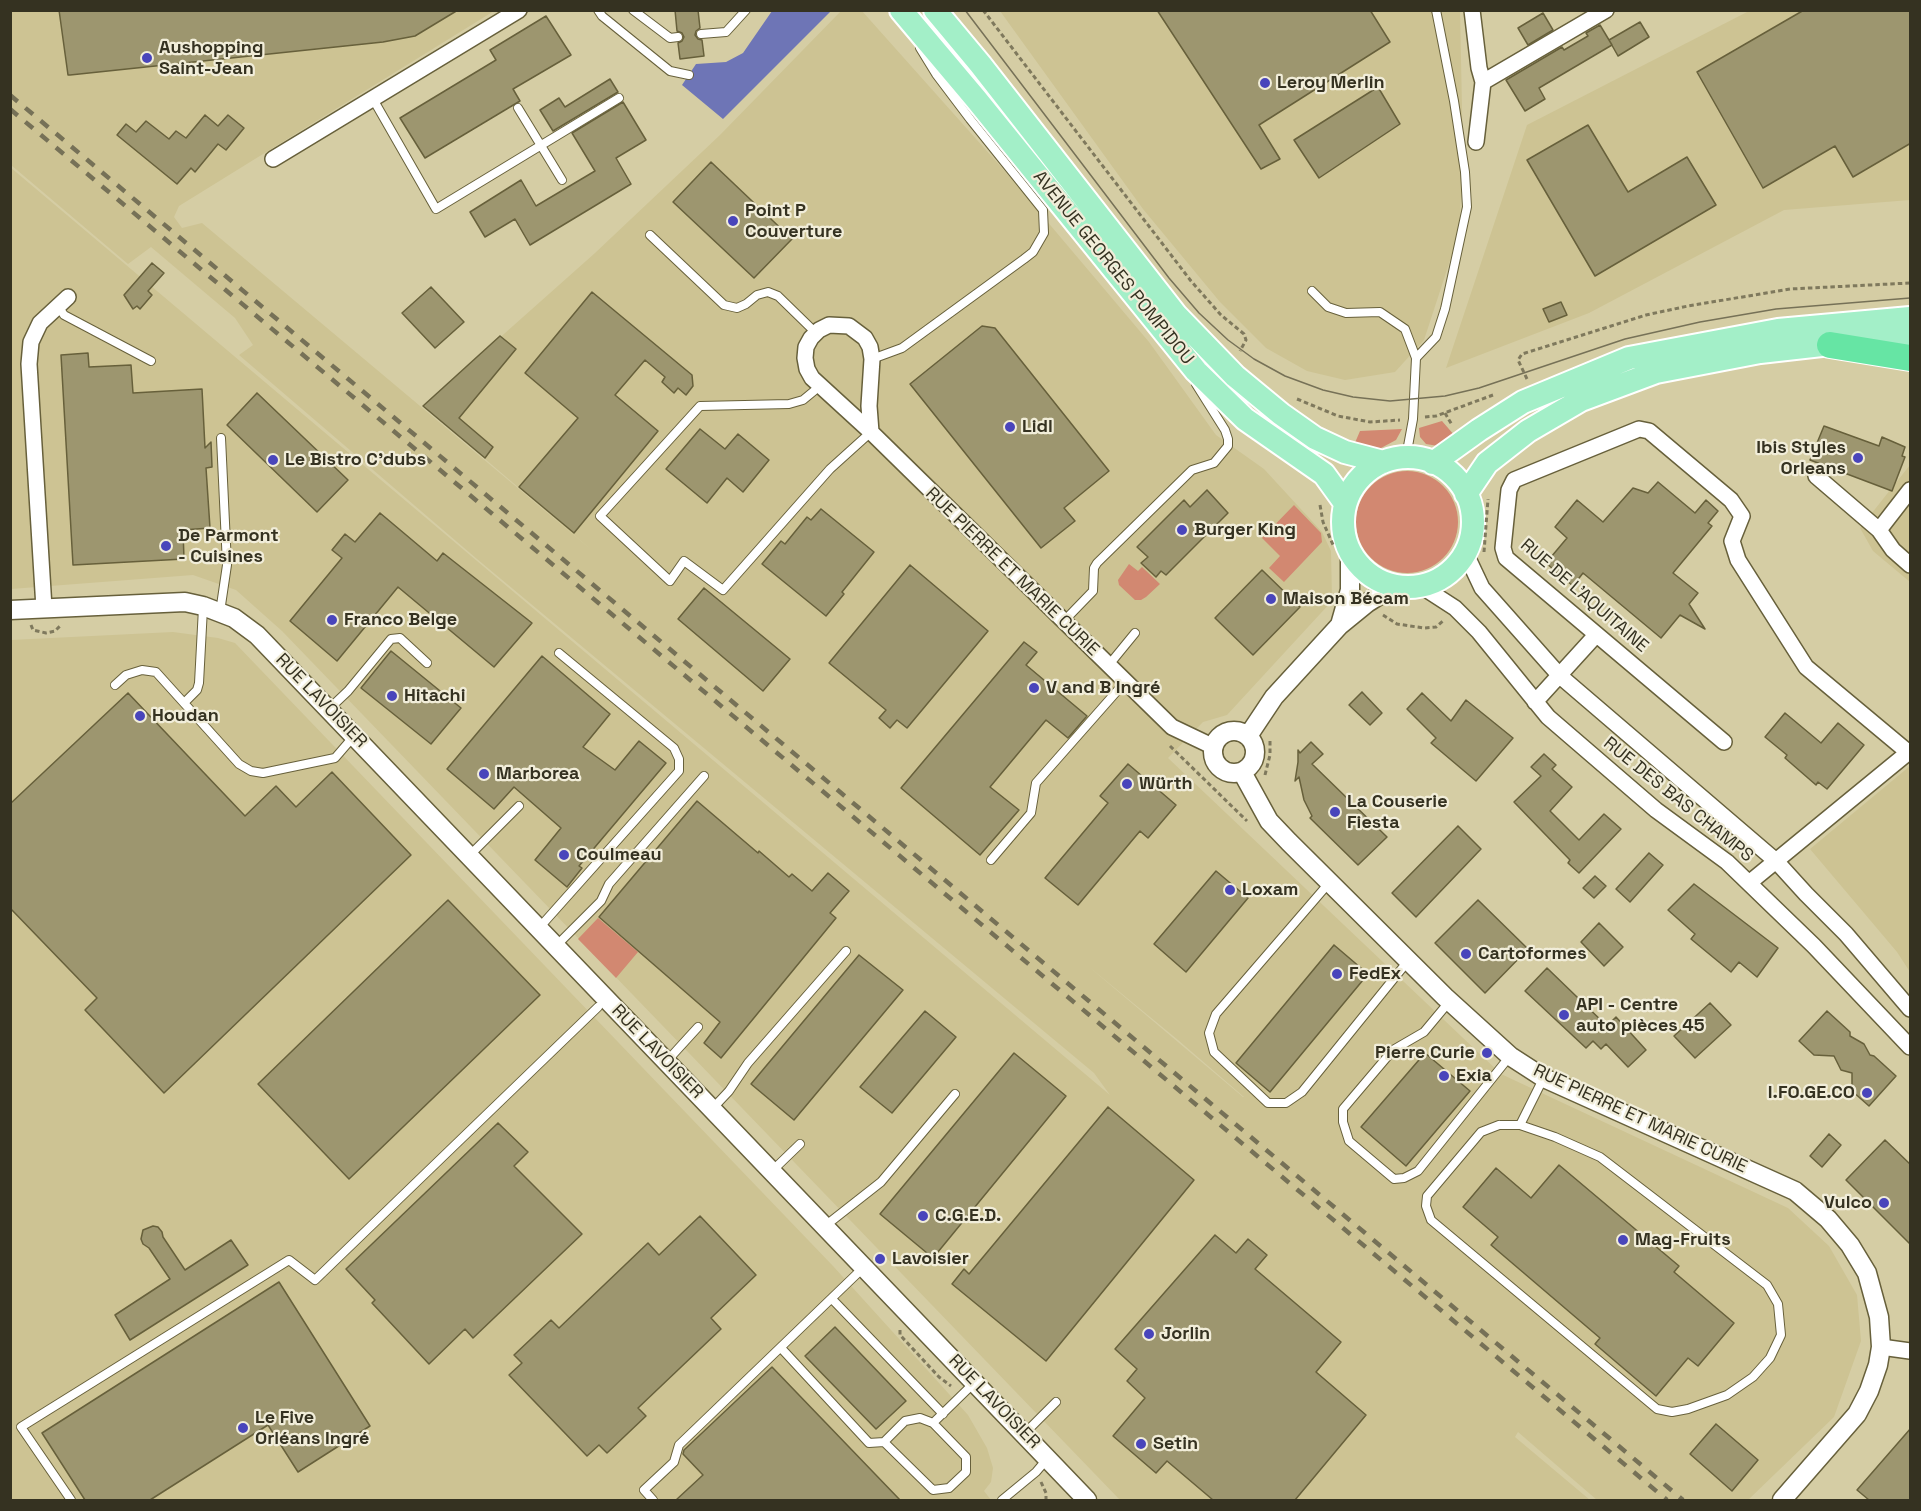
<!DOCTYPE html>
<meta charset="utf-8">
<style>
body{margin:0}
#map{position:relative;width:1921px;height:1511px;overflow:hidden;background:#d5cda4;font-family:"Space Grotesk",sans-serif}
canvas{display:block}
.frame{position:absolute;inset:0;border:12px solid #353221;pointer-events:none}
</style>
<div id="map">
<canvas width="1921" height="1511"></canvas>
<div class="frame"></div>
</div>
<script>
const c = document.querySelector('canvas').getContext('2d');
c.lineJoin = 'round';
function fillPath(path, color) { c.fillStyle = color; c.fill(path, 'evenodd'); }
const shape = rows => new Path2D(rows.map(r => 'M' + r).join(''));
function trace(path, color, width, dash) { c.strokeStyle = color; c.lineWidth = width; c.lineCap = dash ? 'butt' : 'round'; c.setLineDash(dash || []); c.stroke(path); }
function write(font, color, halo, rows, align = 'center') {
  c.font = font + ' "Space Grotesk",sans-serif'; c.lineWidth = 4.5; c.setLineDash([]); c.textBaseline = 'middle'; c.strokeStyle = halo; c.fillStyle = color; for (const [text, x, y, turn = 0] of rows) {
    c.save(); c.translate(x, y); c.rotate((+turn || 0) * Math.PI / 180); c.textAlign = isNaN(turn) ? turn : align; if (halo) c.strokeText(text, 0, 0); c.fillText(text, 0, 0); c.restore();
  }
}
fillPath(shape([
 [11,11,494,11,179,206,174,217,182,228,202,223,594,552,423,406,595,253,720,135,841,11,862,11,1002,168,1149,342,1216,435,1264,469,1322,532,1331,551,1332,601,1227,715,1203,722,1168,758,1501,1074,1788,1208,1829,1246,1857,1295,1861,1341,1834,1417,1748,1500,1597,1500,1518,1432,1515,1437,1590,1500,1120,1500,282,631,236,590,193,575,11,589,10,167,1110,1095,1094,1073,477,559,239,355,253,345,235,318,151,247,128,264,11,165],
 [1088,966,1178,1040,1244,1097,1243,1097],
 [1000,11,1460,11,1463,157,1459,233,1424,340,1395,372,1345,380,1307,371,1266,348,1220,302,1143,209],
 [1749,11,1910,11,1910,200,1784,210,1589,313,1446,368,1527,125],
 [1910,465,1910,582,1873,551,1860,528],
 [173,632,218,638,235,643,833,1266,968,1415,987,1448,993,1468,991,1482,984,1491,991,1500,11,1500,11,640],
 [1910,766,1910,972,1897,952,1810,849]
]), '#cdc393');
fillPath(shape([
 [1442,421,1455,436,1438,446,1426,444,1420,437,1419,428],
 [1402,429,1396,440,1381,448,1372,451,1354,445,1360,431],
 '1356 522a51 51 0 1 1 102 0a51 51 0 1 1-102 0Z',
 [1294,505,1321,533,1322,542,1284,582,1269,568,1280,556,1262,538],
 [1129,564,1138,571,1142,567,1160,584,1146,597,1141,600,1135,600,1119,585,1118,580],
 [598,918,638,952,616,978,578,939]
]), '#d28871');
fillPath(shape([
 [772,11,831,11,723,119,682,85,696,64,726,62,743,53]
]), '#6e75b6');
const building = shape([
 [59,10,458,10,415,36,383,42,70,75,68,75,59,10],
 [675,10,698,10,700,28,696,31,695,35,698,39,702,40,704,56,680,59,678,43,682,41,684,37,682,33,677,31,675,10],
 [1157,10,1370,10,1390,42,1259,125,1280,159,1261,169,1157,10],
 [1804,10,1911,10,1911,143,1853,177,1835,146,1763,188,1697,72,1804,10],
 [1543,13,1553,30,1528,45,1518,28,1543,13],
 [546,16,571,55,513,89,520,101,425,158,400,118,496,60,490,50,546,16],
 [1640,22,1649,37,1618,56,1609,40,1640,22],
 [1600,25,1612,45,1539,88,1545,99,1525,111,1506,80,1562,47,1564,50,1588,36,1586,33,1600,25],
 [610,79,618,92,553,131,540,110,559,98,565,107,610,79],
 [1378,87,1400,124,1319,178,1294,140,1378,87],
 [623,102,646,140,616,158,631,184,530,245,515,219,485,237,470,212,521,180,536,206,595,171,572,133,623,102],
 [205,115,218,126,228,115,244,128,226,150,218,144,195,172,191,168,177,184,117,135,126,124,136,132,146,121,169,139,176,131,186,138,205,115],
 [1588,125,1628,192,1687,157,1716,205,1595,276,1527,160,1588,125],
 [711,162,792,239,754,278,673,202,711,162],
 [152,263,164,273,148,291,152,295,140,309,137,306,133,309,124,295,152,263],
 [431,287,464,322,435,348,402,313,431,287],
 [592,292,692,375,693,386,686,395,678,388,674,393,662,382,665,377,645,360,615,395,658,431,574,533,519,487,578,418,525,373,592,292],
 [1561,302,1567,315,1549,322,1543,309,1561,302],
 [982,326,995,328,1109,471,1064,508,1075,521,1041,548,910,384,982,326],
 [500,336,516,349,459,418,493,447,485,458,423,406,500,336],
 [88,353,89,367,131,365,133,393,202,389,205,448,211,442,212,467,206,468,210,528,183,530,184,559,73,565,61,355,88,353],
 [257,393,348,480,317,512,227,425,257,393],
 [1824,426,1879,446,1882,437,1905,447,1902,456,1905,457,1892,491,1810,460,1824,426],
 [700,429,725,449,738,434,769,460,743,492,727,478,707,503,666,469,700,429],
 [1658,482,1695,513,1706,500,1718,511,1708,523,1712,526,1673,573,1698,593,1689,604,1705,629,1680,615,1661,638,1583,573,1573,586,1546,563,1567,538,1555,527,1577,500,1603,522,1633,488,1648,493,1658,482],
 [1207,490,1228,513,1166,575,1161,571,1156,577,1141,563,1148,557,1137,547,1184,500,1190,507,1207,490],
 [821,509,874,552,842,592,844,594,826,616,762,564,781,541,785,544,807,517,811,520,821,509],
 [380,513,437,561,443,553,532,623,494,667,398,587,337,661,290,621,342,558,332,550,345,534,355,542,380,513],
 [910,565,988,631,907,728,897,720,890,728,879,718,886,710,829,663,910,565],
 [1262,570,1300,607,1253,655,1215,618,1262,570],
 [704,588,790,659,763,691,678,619,704,588],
 [1024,642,1037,652,1026,665,1087,716,1068,738,1046,720,990,787,1019,810,980,855,901,788,1024,642],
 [391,651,461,708,431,744,361,688,391,651],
 [542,656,610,714,583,747,615,770,639,741,666,763,579,866,582,868,567,887,535,860,561,828,514,787,494,809,447,769,542,656],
 [1362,692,1382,713,1370,725,1349,705,1362,692],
 [128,693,245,816,276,786,296,807,332,772,411,855,164,1093,85,1010,97,998,10,908,10,804,128,693],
 [1422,693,1451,721,1466,700,1513,738,1476,781,1431,743,1436,738,1407,709,1422,693],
 [1785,713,1821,743,1838,723,1864,745,1827,789,1818,782,1816,785,1785,758,1787,755,1765,737,1785,713],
 [1311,742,1323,754,1312,764,1387,837,1358,865,1310,818,1312,816,1304,800,1299,777,1295,781,1298,762,1298,750,1300,753,1311,742],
 [1544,754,1556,765,1552,769,1572,787,1550,811,1579,840,1604,814,1621,829,1579,873,1568,863,1570,860,1514,802,1541,776,1531,767,1544,754],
 [1128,764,1176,805,1148,838,1140,831,1078,905,1045,878,1108,803,1100,796,1128,764],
 [697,801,758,853,759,851,789,877,792,874,812,891,828,873,849,891,830,913,836,918,721,1058,704,1043,720,1022,599,917,697,801],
 [1458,826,1481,849,1416,917,1392,893,1458,826],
 [1649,853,1663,865,1630,902,1616,889,1649,853],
 [1216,871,1248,898,1186,972,1154,944,1216,871],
 [1595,876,1606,886,1594,898,1583,888,1595,876],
 [1694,884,1778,948,1757,977,1739,962,1731,972,1691,939,1695,934,1668,910,1694,884],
 [448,900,540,995,349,1179,258,1084,448,900],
 [1478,900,1528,949,1485,993,1435,943,1478,900],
 [1599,923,1623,947,1604,966,1581,942,1599,923],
 [1334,945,1368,974,1270,1092,1236,1063,1334,945],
 [859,955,903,990,794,1120,751,1084,859,955],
 [1547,968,1607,1026,1616,1017,1646,1050,1628,1067,1606,1044,1601,1049,1593,1041,1586,1048,1525,991,1547,968],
 [1710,1003,1731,1025,1695,1058,1674,1036,1710,1003],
 [925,1011,956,1037,892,1113,860,1087,925,1011],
 [1827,1011,1850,1032,1850,1036,1864,1044,1870,1055,1874,1056,1896,1076,1869,1106,1852,1091,1852,1073,1841,1070,1834,1056,1814,1055,1799,1041,1827,1011],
 [1014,1053,1066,1096,933,1258,880,1214,1014,1053],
 [1425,1053,1470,1091,1406,1166,1361,1127,1425,1053],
 [1108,1107,1194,1180,1046,1361,952,1284,964,1269,969,1274,1108,1107],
 [498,1123,528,1152,514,1166,582,1234,473,1338,465,1329,429,1364,372,1303,375,1300,346,1269,498,1123],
 [1829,1134,1841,1145,1822,1167,1810,1156,1829,1134],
 [1885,1140,1911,1165,1911,1245,1846,1180,1885,1140],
 [1559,1165,1679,1266,1674,1272,1734,1323,1698,1366,1688,1358,1656,1396,1595,1344,1600,1338,1491,1245,1498,1237,1463,1207,1496,1168,1531,1198,1559,1165],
 [700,1216,756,1275,711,1318,721,1329,638,1408,646,1416,607,1453,599,1445,587,1456,509,1375,522,1363,514,1355,551,1320,559,1328,648,1243,659,1255,700,1216],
 [153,1226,158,1227,162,1232,163,1237,185,1270,231,1240,248,1265,130,1340,115,1315,170,1279,149,1248,143,1244,141,1239,143,1230,153,1226],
 [1215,1235,1236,1253,1248,1239,1267,1255,1255,1269,1341,1342,1316,1372,1366,1415,1295,1500,1213,1500,1167,1461,1156,1473,1113,1436,1145,1398,1127,1381,1137,1369,1115,1349,1215,1235],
 [279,1282,370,1426,298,1472,268,1425,150,1500,85,1500,42,1433,279,1282],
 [835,1327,906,1401,876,1429,805,1356,835,1327],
 [772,1367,900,1500,676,1500,703,1475,683,1454,684,1450,772,1367],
 [1716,1424,1758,1460,1732,1491,1690,1454,1716,1424],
 [1911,1428,1911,1500,1869,1500,1857,1490,1911,1428]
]);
fillPath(building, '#9d966f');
trace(building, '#67603b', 1.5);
const service = shape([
 [598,10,602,16,670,71,689,75],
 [633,10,670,38,678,37],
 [701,34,726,32,746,10],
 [373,99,436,209,619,98],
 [518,108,562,180],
 [650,235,724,305,737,308,746,304,757,295,768,292,778,296,816,333],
 [1312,291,1328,307,1346,313,1380,312,1405,329,1416,358,1413,419,1406,457],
 [58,306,64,315,151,361],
 [1416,358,1436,337,1445,309,1467,207,1465,172,1454,101,1436,10],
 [872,359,902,348,1024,259,1033,252,1044,233,1043,210,970,119,936,74,920,48],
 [820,386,803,400,789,404,700,406,600,516,670,581,684,561,723,590,830,469,871,432],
 [220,612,227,565,221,438],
 [1063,622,1093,591,1094,568,1097,563,1192,470,1214,463,1228,446,1228,439,1225,430,1196,384],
 [1108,666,1135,633],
 [115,685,126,675,142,670,156,672,239,764,251,771,263,773,335,758,354,736],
 [184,703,197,690,199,683,203,608],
 [329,709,348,691,391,639,400,638,427,663],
 [469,856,519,806],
 [991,860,1031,813,1036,783,1125,682],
 [1329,883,1216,1014,1209,1033,1214,1052,1268,1103,1286,1103,1302,1092,1408,961],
 [539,928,679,771,679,759,674,748,559,653],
 [556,946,601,901,609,884,704,776],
 [1449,1002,1424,1032,1393,1050,1343,1109,1343,1122,1349,1141,1394,1179,1404,1178,1418,1171,1510,1056],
 [667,1061,698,1027],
 [713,1108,729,1091,748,1063,846,951],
 [1499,1125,1520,1125,1555,1137,1600,1157,1767,1285,1778,1304,1781,1335,1770,1358,1753,1377,1727,1395,1688,1409,1672,1412,1657,1409,1431,1220,1426,1206,1427,1196,1481,1132,1499,1125],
 [1520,1125,1543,1079],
 [772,1171,800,1144],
 [825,1226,881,1182,955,1094],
 [832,1299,943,1414],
 [781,1348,869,1443,884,1442],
 [933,1423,920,1418,905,1421,884,1442,933,1490,949,1488,966,1472,966,1457,933,1423,973,1384],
 [1024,1434,1056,1402],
 [71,1500,21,1427,289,1260,315,1280,598,1007],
 [653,1500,644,1490,674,1462,679,1445,863,1268],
 [1002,1500,1036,1472,1047,1459]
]);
const minor = shape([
 [1472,10,1479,68,1483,82,1476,142],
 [1483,82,1606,10],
 [273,159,519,10],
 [871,432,869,406,872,359,870,347,865,338,849,326,829,325,819,330,811,338,806,347,805,358,807,369,812,378,871,432,1172,727,1214,747],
 [1816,476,1879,530],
 [1910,490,1879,530,1893,550,1910,565],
 [1465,552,1482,588,1560,676,1776,861,1806,894,1846,934,1910,1009],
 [1421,586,1455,608,1479,632,1548,717,1656,810,1727,862,1814,946,1910,1047],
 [44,608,29,364,31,342,40,323,68,297],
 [1535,702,1596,635],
 [1724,742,1506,558,1503,548,1509,490,1514,480,1639,429,1649,431,1731,500,1742,516,1732,541,1738,560,1806,667,1909,753],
 [1749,883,1910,751],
 [1881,1347,1910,1351]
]);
const tertiary = shape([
 [10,610,185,602,203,606,234,618,257,635,1087,1500],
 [1340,625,1350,590,1350,553],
 '1213 752a21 21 0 1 1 42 0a21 21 0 1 1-42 0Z',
 [1248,736,1274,697,1340,625,1367,603,1394,586],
 [1242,772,1269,821,1289,842,1445,997,1510,1056,1544,1078,1795,1191,1828,1219,1850,1245,1867,1273,1879,1317,1881,1347,1878,1365,1869,1391,1857,1414,1782,1500]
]);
const primary = shape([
 [901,10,976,99,1196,371,1245,419,1324,474,1345,503],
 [935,10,980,64,1176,315,1235,376,1281,414,1315,438,1345,452,1383,462],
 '1343 522a65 65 0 1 1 130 0a65 65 0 1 1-130 0Z',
 [1433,463,1479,430,1523,402,1629,358,1778,330,1910,318],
 [1466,494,1487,463,1528,431,1581,400,1656,372,1760,352,1910,335]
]);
const motorway = shape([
 [1830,345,1910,358]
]);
trace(service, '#67603b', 10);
trace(minor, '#67603b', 18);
trace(tertiary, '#67603b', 21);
trace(primary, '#fff', 26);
trace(motorway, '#fff', 28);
trace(shape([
 [983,10,1191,281,1221,315,1244,334,1246,340,1240,351],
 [1527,379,1518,360,1522,354,1646,315,1688,306,1790,289,1910,283],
 [1297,399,1338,416,1370,422,1400,420],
 [1445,413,1452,425],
 [1425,417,1436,416,1493,395],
 [1320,505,1323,522,1334,547],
 [1484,552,1488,499],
 [1383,615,1397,624,1424,628,1436,627,1443,621],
 [31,625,33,630,46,633,55,631,60,626],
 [1170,746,1247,821],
 [1265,775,1270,755,1270,738],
 [900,1330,900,1335,939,1377,951,1386],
 [1041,1482,1046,1493,1046,1500]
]), '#7f795d', 3, [4.5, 3]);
trace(service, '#fff', 8);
trace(minor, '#fff', 15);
trace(tertiary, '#fff', 18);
trace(primary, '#a3efc8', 22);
trace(motorway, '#66e5a4', 26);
trace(shape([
 [965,10,1169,278,1199,313,1228,340,1254,359,1285,376,1323,390,1353,397,1390,401,1445,396,1479,388,1625,339,1700,322,1776,309,1910,298]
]), '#767157', 1.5);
trace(shape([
 [10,95,1683,1500],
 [10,109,1667,1500]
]), '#767157', 4.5, [10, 10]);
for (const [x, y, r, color] of [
 [147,58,6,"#4945bb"],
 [1265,83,6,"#4945bb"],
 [733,221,6,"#4945bb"],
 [1010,427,6,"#4945bb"],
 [1858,458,6,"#4945bb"],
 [273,460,6,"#4945bb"],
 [1182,530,6,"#4945bb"],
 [166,546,6,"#4945bb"],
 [1271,599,6,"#4945bb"],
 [332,620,6,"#4945bb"],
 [1034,688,6,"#4945bb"],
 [392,696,6,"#4945bb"],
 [140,716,6,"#4945bb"],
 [484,774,6,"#4945bb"],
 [1127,784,6,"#4945bb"],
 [1335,812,6,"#4945bb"],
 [564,855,6,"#4945bb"],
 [1230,890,6,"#4945bb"],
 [1466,954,6,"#4945bb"],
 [1337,974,6,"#4945bb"],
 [1564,1015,6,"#4945bb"],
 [1487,1053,6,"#4945bb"],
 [1444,1076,6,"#4945bb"],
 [1867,1093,6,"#4945bb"],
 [1884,1203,6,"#4945bb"],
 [923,1216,6,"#4945bb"],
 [1623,1240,6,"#4945bb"],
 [880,1259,6,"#4945bb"],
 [1149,1334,6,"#4945bb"],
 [243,1428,6,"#4945bb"],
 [1141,1444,6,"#4945bb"]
]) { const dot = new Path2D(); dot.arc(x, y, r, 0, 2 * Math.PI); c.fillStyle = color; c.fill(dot); trace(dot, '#f1edd9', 2); }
write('bold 18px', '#353221', '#f1edd9', [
 ["Aushopping",159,48],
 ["Saint-Jean",159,69],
 ["Leroy Merlin",1277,83],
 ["Point P",745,211],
 ["Couverture",745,232],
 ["Lidl",1022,427],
 ["Ibis Styles",1846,448,"right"],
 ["Orleans",1846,469,"right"],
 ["Le Bistro C'dubs",285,460],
 ["Burger King",1194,530],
 ["De Parmont",178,536],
 ["- Cuisines",178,557],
 ["Maison Bécam",1283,599],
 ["Franco Belge",344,620],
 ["V and B Ingré",1046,688],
 ["Hitachi",404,696],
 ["Houdan",152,716],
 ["Marborea",496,774],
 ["Würth",1139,784],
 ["La Couserie",1347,802],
 ["Fiesta",1347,823],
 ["Coulmeau",576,855],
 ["Loxam",1242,890],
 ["Cartoformes",1478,954],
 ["FedEx",1349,974],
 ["API - Centre",1576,1005],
 ["auto pièces 45",1576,1026],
 ["Pierre Curie",1475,1053,"right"],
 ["Exia",1456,1076],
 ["I.FO.GE.CO",1855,1093,"right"],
 ["Vulco",1872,1203,"right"],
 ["C.G.E.D.",935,1216],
 ["Mag-Fruits",1635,1240],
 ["Lavoisier",892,1259],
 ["Jorlin",1161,1334],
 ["Le Five",255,1418],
 ["Orléans Ingré",255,1439],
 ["Setin",1153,1444]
], 'left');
write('18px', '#353221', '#f1edd9', [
 ["AVENUE GEORGES POMPIDOU",1113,268,51],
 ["RUE PIERRE ET MARIE CURIE",1012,572,44],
 ["RUE DE L'AQUITAINE",1584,596,41],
 ["RUE LAVOISIER",321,701,46],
 ["RUE DES BAS CHAMPS",1678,800,39],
 ["RUE LAVOISIER",657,1052,46],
 ["RUE PIERRE ET MARIE CURIE",1640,1119,25],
 ["RUE LAVOISIER",994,1402,46]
]);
</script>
